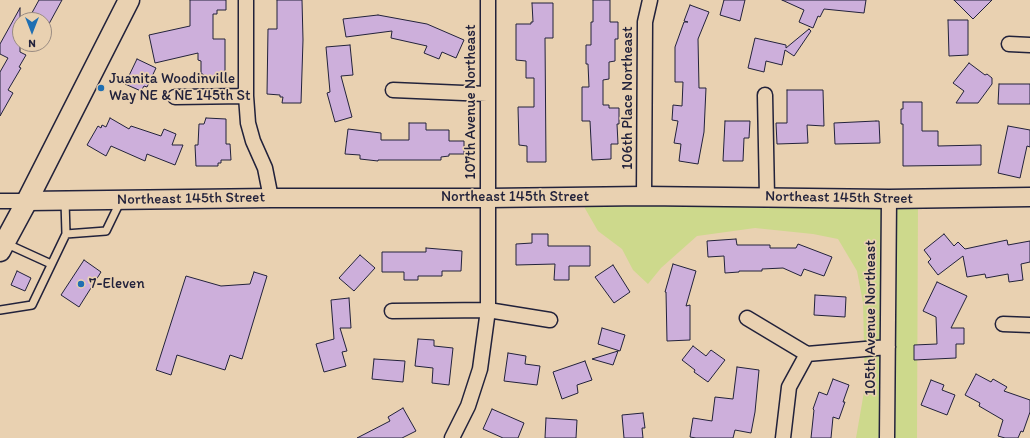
<!DOCTYPE html>
<style>
body{margin:0}
#map{position:relative;width:1030px;height:438px;overflow:hidden;background:#e9d1b1;font-family:Itim,sans-serif}
canvas{display:block}
.north{position:absolute;left:12px;top:12px;width:40px;height:40px;box-sizing:border-box;background:#e9d1b1;border:1px solid #998b82;border-radius:50%;rotate:180deg;font-size:11px;font-weight:700;line-height:16px;text-align:center;color:#22223b}
.north::after{content:'';display:block;margin:auto;width:14px;height:18px;background:#1f6fb2;clip-path:polygon(50% 0,100% 100%,50% 72%,0 100%)}
</style>
<div id="map">
<canvas width="1030" height="438"></canvas>
<div class="north">N</div>
</div>
<script>
const c = document.querySelector('canvas').getContext('2d');
c.lineJoin = 'round';
function fillPath(path, color) { c.fillStyle = color; c.fill(path, 'evenodd'); }
const shape = rows => new Path2D(rows.map(r => 'M' + r).join(''));
function trace(path, color, width, dash) { c.strokeStyle = color; c.lineWidth = width; c.lineCap = dash ? 'butt' : 'round'; c.setLineDash(dash || []); c.stroke(path); }
function write(font, color, halo, rows, align = 'center') {
  c.font = font + ' Itim,sans-serif'; c.lineWidth = 3.5; c.setLineDash([]); c.textBaseline = 'middle'; c.strokeStyle = halo; c.fillStyle = color; for (const [text, x, y, turn = 0] of rows) {
    c.save(); c.translate(x, y); c.rotate((+turn || 0) * Math.PI / 180); c.textAlign = isNaN(turn) ? turn : align; if (halo) c.strokeText(text, 0, 0); c.fillText(text, 0, 0); c.restore();
  }
}
fillPath(shape([
 [579,198,918,198,917,438,856,438,865,386,863,303,857,271,838,239,813,234,755,228,697,236,661,268,648,284,633,270,622,249,598,231]
]), '#cdd98c');
const building = shape([
 [39,0,62,0,44,33,44,20,28,20,39,0],
 [190,0,226,0,226,10,217,10,217,14,213,14,213,39,225,39,225,80,208,79,208,77,203,77,203,74,201,74,201,61,198,60,198,53,155,63,149,35,190,26,190,0],
 [277,0,302,0,303,40,301,103,282,103,283,97,280,97,280,95,267,94,268,29,277,29,277,0],
 [593,0,610,0,610,22,618,22,618,39,615,39,615,61,609,62,609,79,603,80,603,105,609,105,609,108,619,108,619,124,617,124,618,144,611,144,611,159,592,160,590,121,582,121,582,87,589,87,588,64,586,64,586,45,591,45,591,22,593,22,593,0],
 [724,0,745,0,740,21,720,15,724,0],
 [782,0,866,0,864,13,824,9,820,17,818,16,813,28,799,22,804,10,782,0],
 [954,0,992,0,973,19,954,0],
 [532,3,553,3,553,38,545,38,546,162,527,162,527,146,519,145,518,107,534,107,534,78,526,78,526,61,516,60,516,24,531,24,531,22,533,22,532,3],
 [690,5,709,12,698,39,699,88,706,88,704,132,698,164,679,161,681,144,674,143,678,121,672,120,673,105,682,106,683,82,675,82,675,47,684,22,688,22,684,21,690,5],
 [20,8,20,52,26,55,19,67,21,68,8,90,13,93,0,116,0,72,8,58,0,54,0,44,20,8],
 [378,15,427,24,464,40,456,58,442,52,439,59,424,53,427,46,391,38,392,31,346,37,343,19,378,15],
 [948,20,968,20,968,55,949,56,948,20],
 [809,29,811,31,794,56,785,50,782,65,766,61,764,72,748,68,755,38,786,45,786,48,809,29],
 [350,45,353,75,341,76,352,117,335,122,327,93,330,92,326,47,350,45],
 [137,59,156,68,147,87,144,86,141,91,125,84,137,59],
 [969,63,985,75,987,74,992,78,992,84,978,103,956,103,964,91,953,83,969,63],
 [999,84,1030,84,1030,104,998,104,999,84],
 [787,90,823,90,824,126,807,125,808,143,777,144,776,123,787,123,787,90],
 [903,102,922,102,922,131,938,131,938,146,981,145,981,165,903,166,903,124,901,124,901,109,903,109,903,102],
 [110,118,129,129,131,126,161,136,164,129,176,134,172,145,183,145,175,165,147,154,145,161,111,146,106,156,87,145,98,126,101,128,102,125,106,127,110,118],
 [206,118,226,119,226,144,230,144,231,160,221,160,221,163,218,163,218,166,196,166,195,145,198,145,199,124,204,124,206,118],
 [725,121,750,121,749,138,744,138,743,161,723,161,725,121],
 [876,121,879,121,880,143,835,144,834,123,876,121],
 [409,123,426,123,426,130,449,130,449,141,464,141,464,154,449,154,449,156,441,157,441,160,378,160,378,161,360,159,360,155,345,154,348,129,381,133,381,140,409,140,409,123],
 [1008,126,1030,130,1030,147,1027,146,1020,178,998,173,1008,126],
 [532,234,548,234,548,246,590,246,590,266,569,266,569,280,554,280,555,264,516,265,516,244,532,243,532,234],
 [944,234,954,246,958,242,965,249,1007,240,1008,245,1030,241,1030,262,1021,264,1023,280,1009,282,1008,274,986,278,985,274,967,277,963,256,938,275,928,262,931,259,924,250,944,234],
 [736,239,737,245,770,245,770,248,796,248,798,244,832,257,824,276,804,269,801,276,783,268,762,269,762,271,739,271,739,272,725,273,724,256,708,257,707,241,736,239],
 [426,248,462,251,461,271,442,271,442,276,418,276,418,280,404,280,404,272,382,272,382,252,426,252,426,248],
 [360,255,375,268,354,291,339,278,360,255],
 [84,260,101,272,79,307,61,295,84,260],
 [673,264,696,271,686,306,690,305,690,340,667,341,666,292,665,292,673,264],
 [613,265,630,292,614,303,595,277,613,265],
 [17,271,31,278,25,291,11,285,17,271],
 [254,272,267,276,242,359,230,355,225,370,177,355,171,375,156,370,186,276,221,286,250,284,254,272],
 [937,282,967,296,951,328,964,328,964,344,956,344,956,358,914,360,914,345,937,344,936,317,923,311,937,282],
 [815,295,846,297,845,317,814,315,815,295],
 [349,298,351,328,340,328,347,351,342,352,346,366,324,372,316,344,334,339,331,300,349,298],
 [602,328,625,335,620,351,598,344,602,328],
 [418,339,434,340,434,346,453,348,449,385,432,383,433,368,415,366,418,339],
 [693,346,706,356,711,350,725,360,708,382,694,372,695,370,682,360,693,346],
 [618,351,613,365,592,359,618,351],
 [508,353,526,356,525,364,540,366,537,385,504,381,508,353],
 [374,359,405,361,403,382,372,379,374,359],
 [585,361,592,380,577,385,578,393,562,399,553,372,585,361],
 [737,367,759,370,755,412,751,433,735,430,733,438,696,438,690,437,693,418,712,421,715,397,733,399,737,367],
 [976,374,991,382,993,379,1007,387,1004,391,1030,400,1030,412,1023,432,1021,431,1018,438,1005,438,998,436,1003,420,979,406,980,403,965,395,976,374],
 [833,379,849,385,843,402,845,402,839,419,833,417,831,438,811,438,814,410,813,409,819,392,827,395,833,379],
 [931,380,944,385,942,390,955,395,947,415,921,405,931,380],
 [403,408,416,431,402,438,357,438,390,421,388,417,403,408],
 [492,409,524,423,518,438,503,438,483,429,492,409],
 [643,413,645,428,642,428,643,438,624,438,622,415,643,413],
 [546,418,577,420,576,438,545,438,546,418]
]);
fillPath(building, '#cdafdb');
trace(building, '#22223b', 1);
const service = shape([
 [65,201,66,234],
 [5,243,51,264],
 [0,310,32,305,66,234,106,231,121,200]
]);
const minor = shape([
 [246,0,246,96,248,123,253,141,265,168,271,198],
 [1009,44,1030,45],
 [393,90,487,94],
 [765,95,767,197],
 [175,97,246,96],
 [644,196,645,22,650,0],
 [0,201,27,201],
 [392,311,488,310,550,320],
 [747,318,807,354,888,347],
 [1003,324,1030,325],
 [452,438,468,406,480,369,488,310,488,0],
 [783,438,789,387,807,354],
 [887,438,889,199]
]);
const tertiary = shape([
 [27,201,271,198,489,198,644,196,889,199,1030,197]
]);
const secondary = shape([
 [0,251,27,201,129,0]
]);
trace(service, '#22223b', 10);
trace(minor, '#22223b', 17);
trace(tertiary, '#22223b', 21);
trace(secondary, '#22223b', 23);
trace(service, '#e9d1b1', 7);
trace(minor, '#e9d1b1', 14);
trace(tertiary, '#e9d1b1', 18);
trace(secondary, '#e9d1b1', 20);
for (const [x, y, r, color] of [
 [101,88,4,"#1f6fb2"],
 [81,284,4,"#1f6fb2"]
]) { const dot = new Path2D(); dot.arc(x, y, r, 0, 2 * Math.PI); c.fillStyle = color; c.fill(dot); trace(dot, '#e9d1b1', 1.5); }
write('15px', '#22223b', '#e9d1b1', [
 ["Juanita Woodinville",109,79],
 ["Way NE & NE 145th St",109,96],
 ["7-Eleven",89,284]
], 'left');
write('15px', '#22223b', '#e9d1b1', [
 ["106th Place Northeast",628,98,-90],
 ["107th Avenue Northeast",471,102,-90],
 ["Northeast 145th Street",515,197],
 ["Northeast 145th Street",839,198,1],
 ["Northeast 145th Street",191,199,-1],
 ["105th Avenue Northeast",871,318,-90]
]);
</script>
